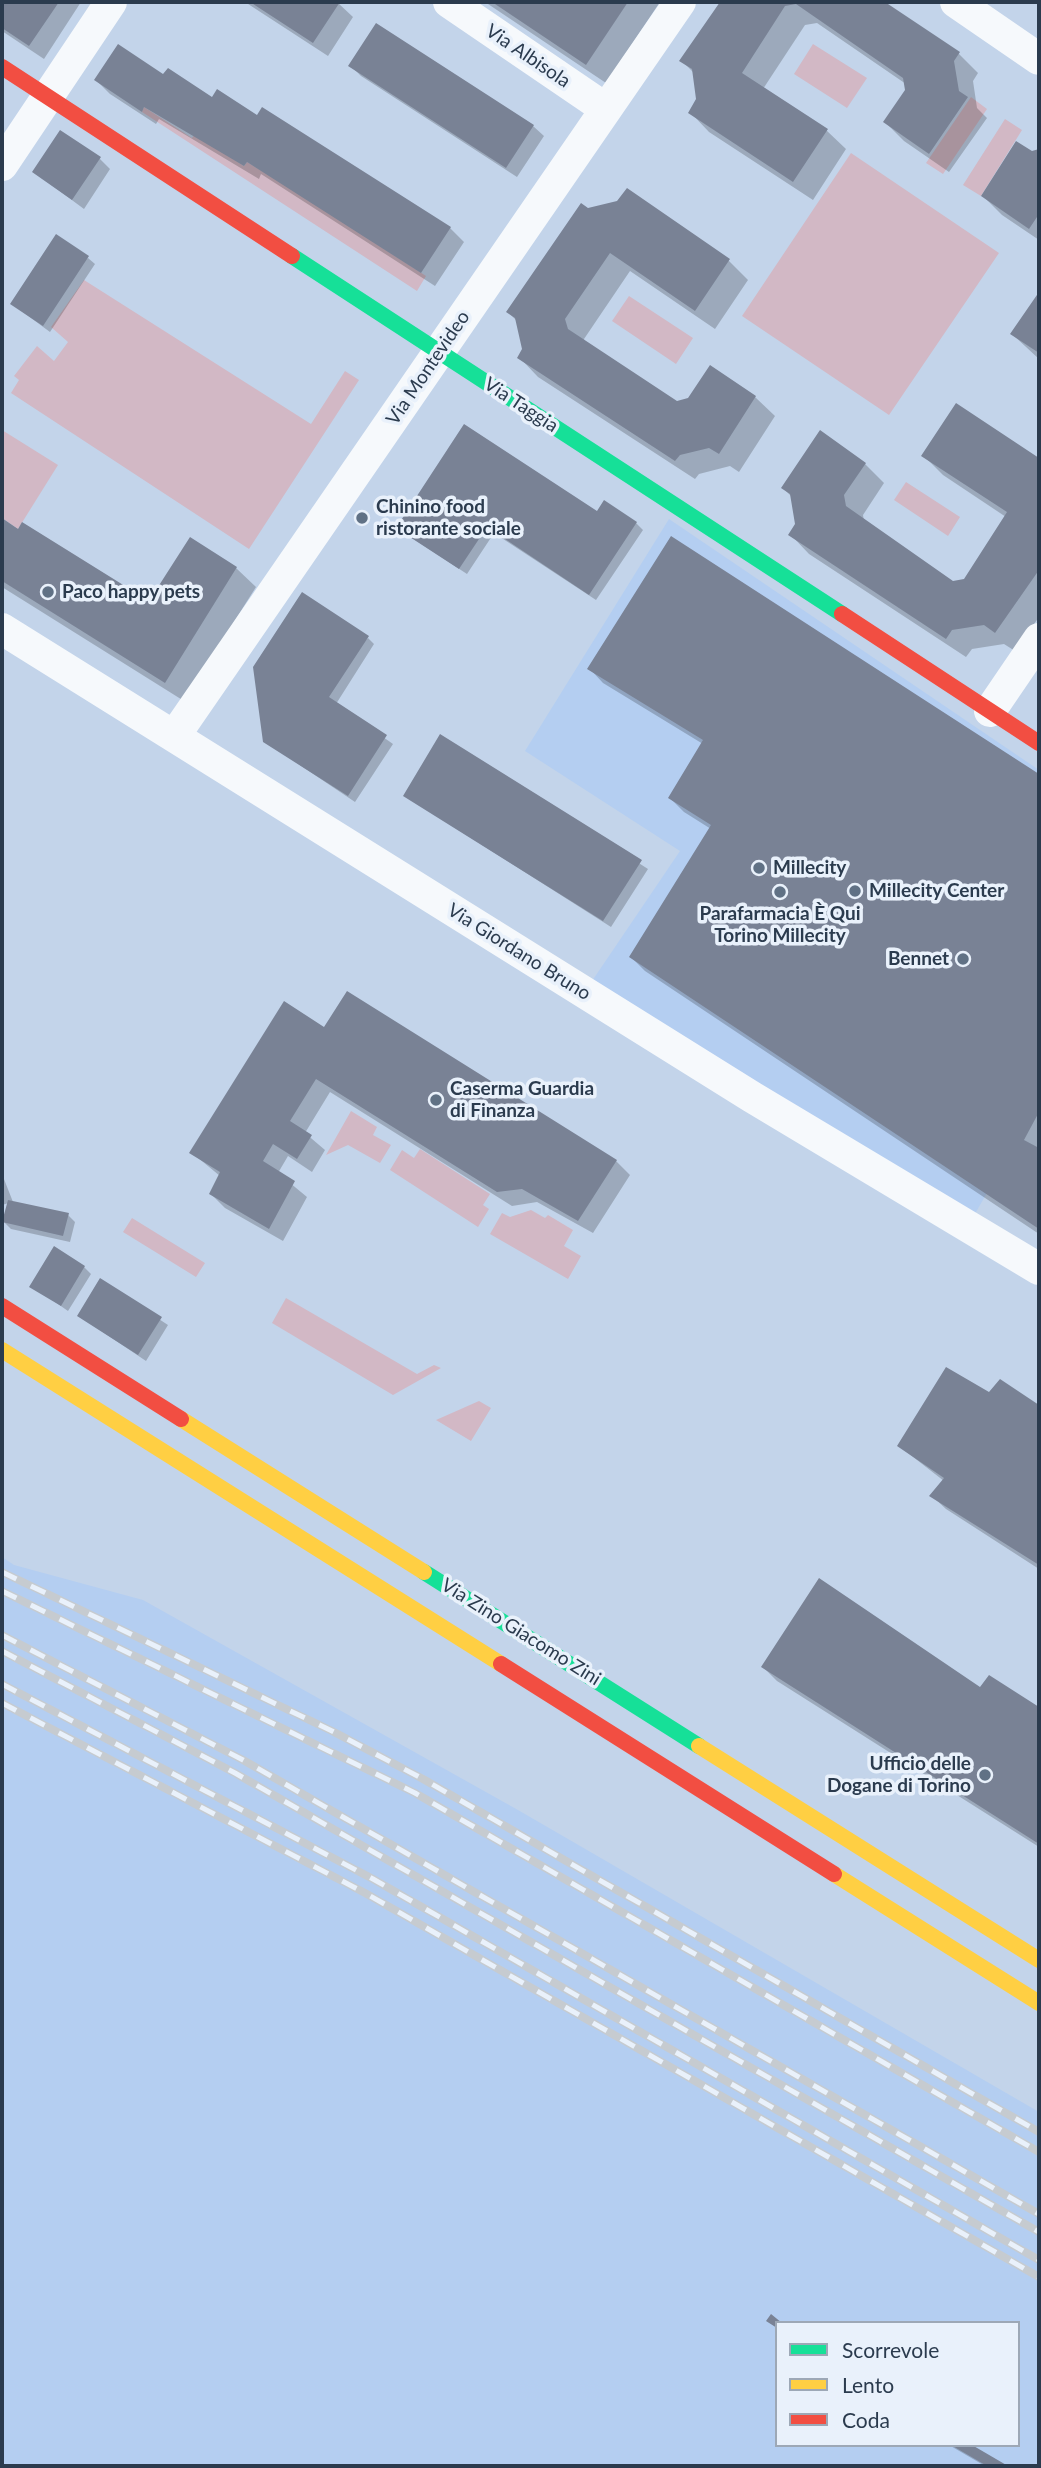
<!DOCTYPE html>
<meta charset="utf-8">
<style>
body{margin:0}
#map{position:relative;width:1041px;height:2468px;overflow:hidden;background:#c3d4ea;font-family:Lato,sans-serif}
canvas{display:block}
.frame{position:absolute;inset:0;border:4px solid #2b3b4e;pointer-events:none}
.legend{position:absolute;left:775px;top:2321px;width:245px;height:126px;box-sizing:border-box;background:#e9f1fb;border:2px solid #9da8b6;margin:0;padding:9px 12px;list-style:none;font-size:21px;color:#2b3b4e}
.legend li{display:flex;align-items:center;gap:14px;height:35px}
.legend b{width:35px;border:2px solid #9da8b6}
</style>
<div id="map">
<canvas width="1041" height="2468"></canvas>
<div class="frame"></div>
<ul class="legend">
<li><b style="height:9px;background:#16e098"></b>Scorrevole</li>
<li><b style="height:9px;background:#ffcf43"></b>Lento</li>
<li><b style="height:9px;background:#f24e42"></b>Coda</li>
</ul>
</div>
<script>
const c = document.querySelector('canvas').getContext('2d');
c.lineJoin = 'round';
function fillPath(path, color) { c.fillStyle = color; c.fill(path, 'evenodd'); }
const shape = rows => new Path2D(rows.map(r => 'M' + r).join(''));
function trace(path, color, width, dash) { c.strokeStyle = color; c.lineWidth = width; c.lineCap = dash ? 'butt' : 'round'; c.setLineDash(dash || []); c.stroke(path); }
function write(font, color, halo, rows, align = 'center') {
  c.font = font + ' Lato,sans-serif'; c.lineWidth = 7; c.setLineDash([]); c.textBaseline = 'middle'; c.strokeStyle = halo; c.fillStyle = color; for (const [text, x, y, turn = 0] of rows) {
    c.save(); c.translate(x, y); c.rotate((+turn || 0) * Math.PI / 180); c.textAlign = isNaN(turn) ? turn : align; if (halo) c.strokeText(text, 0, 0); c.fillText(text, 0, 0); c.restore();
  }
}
fillPath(shape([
 [669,519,1039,770,1039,1102,968,1226,590,984,680,851,525,751],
 [2,1557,14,1565,143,1600,518,1810,1039,2112,1039,2466,2,2466],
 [777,2323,1018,2323,1018,2445,777,2445]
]), '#b4cef1');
fillPath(shape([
 [813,44,867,78,847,108,794,74],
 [971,97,987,109,943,174,926,163],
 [144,107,192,138,195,134,244,166,247,162,291,188,426,276,417,291,142,112],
 [1005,119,1022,130,981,196,963,185],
 [851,153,999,253,889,415,742,316],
 [84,280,311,424,345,371,359,380,249,549,11,393,19,380,14,376,37,346,54,361,68,342,51,327],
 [629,296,693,338,676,364,612,321],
 [2,430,58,465,18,529,2,518],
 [906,482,960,517,948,536,894,500],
 [351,1111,377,1127,373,1135,391,1145,380,1163,348,1145,326,1155],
 [420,1149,490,1194,483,1205,489,1209,478,1227,390,1170,402,1150,414,1158],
 [531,1210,545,1218,548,1215,573,1230,564,1246,581,1256,568,1279,490,1234,502,1213,510,1217],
 [132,1218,205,1263,196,1277,123,1232],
 [286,1298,417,1374,434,1365,441,1368,393,1395,272,1323],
 [479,1401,491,1408,471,1441,436,1420]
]), '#d2b8c5');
fillPath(shape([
 [2,2,81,2,44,59,2,31],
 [245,2,337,2,353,17,328,56],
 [485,2,660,2,606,83],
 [722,2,882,2,959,54,978,73,973,81,977,108,987,118,949,172,904,141,885,122,907,90,906,84,817,23,805,25,763,89,826,130,846,149,813,200,709,132,690,112,698,100,694,73,681,60],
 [351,66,533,126,544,136,517,177,361,76],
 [164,77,213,100,450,228,464,242,435,286,261,174,259,179,159,119,156,124,110,94,96,80],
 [1039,151,1039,240,1002,215,983,196,1032,152],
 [99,158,110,169,84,209,34,172],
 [627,190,729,261,748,280,715,329,630,271,584,339,585,342,677,403,689,399,710,367,755,397,775,416,739,472,730,466,699,474,695,479,538,377,519,357,524,349,517,321,508,312,588,210,618,202],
 [88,258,95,264,50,332,12,304],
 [1039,295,1039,359,1012,334],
 [956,406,1039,460,1039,617,1015,651,1004,644,972,649,966,657,809,554,790,534,797,524,792,497,783,488,865,464,884,483,863,515,864,521,953,583,965,580,1006,517,943,475,924,456],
 [597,514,636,523,643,530,596,600,494,533,467,574,406,534],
 [2,520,150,603,236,568,256,587,184,701,2,587],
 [671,539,1039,776,1039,1234,645,971,631,957,711,829,684,812,670,798,703,744,603,683,590,669],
 [368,638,374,644,336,704,393,744,355,802,264,741],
 [441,736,648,869,611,927,405,796],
 [325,1029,616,1161,630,1175,593,1233,537,1202,512,1206,330,1092,305,1133,325,1150,312,1172,288,1156,278,1173,307,1197,283,1241,225,1208,211,1194,220,1176,191,1152],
 [2,1174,13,1202,68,1215,75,1222,70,1242,11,1229,4,1222,9,1203,2,1205],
 [84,1267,91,1274,68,1311,32,1286],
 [101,1281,168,1325,146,1361,79,1316],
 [1000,1381,1039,1407,1039,1569,946,1509,932,1496,944,1481,899,1446,990,1395],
 [763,1667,981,1690,989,1677,1039,1709,1039,1847,777,1681],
 [949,2445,968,2445,1005,2466,985,2466]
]), '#0003');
fillPath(shape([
 [2,2,59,2,29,46,2,28],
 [250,2,340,2,313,43],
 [492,2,628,2,586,65],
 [720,2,885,2,960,52,954,61,959,91,968,97,929,154,883,122,905,90,903,78,796,4,785,6,742,73,828,129,793,182,688,113,696,99,692,69,679,61],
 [376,23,534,125,506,168,348,66],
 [118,44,163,74,168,68,212,97,217,89,257,115,262,107,451,227,421,273,247,162,244,166,144,107,142,112,94,80],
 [60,130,101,157,72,200,32,172],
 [1016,141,1032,151,1039,149,1039,214,1029,229,981,196],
 [627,188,730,259,695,311,610,253,565,319,568,329,677,401,688,398,710,365,756,396,719,454,709,448,680,455,675,461,517,358,522,349,515,318,506,312,581,203,588,208,617,201],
 [56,234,89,256,43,326,10,304],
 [1039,292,1039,353,1010,334],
 [956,403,1039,458,1039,570,995,633,984,625,952,630,946,639,788,535,795,524,790,494,781,488,820,430,866,463,844,495,846,506,953,581,964,579,1007,512,921,456],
 [464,424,597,511,604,500,637,522,589,595,487,527,459,569,396,528],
 [2,518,18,529,22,522,149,601,190,537,237,567,165,683,2,581],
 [671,536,1039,774,1039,1112,1024,1140,1039,1148,1039,1229,629,957,711,825,668,798,703,740,587,669],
 [302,592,369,636,329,697,387,735,348,796,263,742,253,667],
 [440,734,642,860,603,921,403,796],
 [347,991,617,1160,578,1221,522,1189,497,1192,316,1079,290,1121,312,1135,297,1159,273,1144,263,1161,295,1181,269,1229,209,1194,220,1172,189,1153,284,1001,324,1027],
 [8,1200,69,1213,63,1236,2,1222],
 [54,1246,85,1266,61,1306,29,1287],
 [100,1278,162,1317,138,1355,77,1316],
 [946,1367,989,1392,1000,1379,1039,1405,1039,1565,929,1496,944,1478,897,1446],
 [819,1578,980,1687,989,1675,1039,1707,1039,1844,761,1667],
 [771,2314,782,2323,777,2323,777,2328,766,2321],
 [951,2445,972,2445,1008,2466,987,2466]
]), '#798295');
trace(shape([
 [449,2,606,109],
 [956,2,1039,59],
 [2,165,111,2],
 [2,629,752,1097,1039,1269],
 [990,711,1039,639],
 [175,735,680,2]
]), '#f6f9fc', 32);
trace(shape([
 [292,256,842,614],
 [424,1572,699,1746]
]), '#16e098', 16);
trace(shape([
 [2,1350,501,1664],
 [181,1419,424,1572],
 [699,1746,1039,1960],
 [834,1874,1039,2003]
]), '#ffcf43', 16);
trace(shape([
 [2,67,292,256],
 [842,614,1039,743],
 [2,1306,181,1419],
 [501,1664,834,1874]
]), '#f24e42', 16);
const rail = shape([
 [2,1572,332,1731,423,1779,1039,2132],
 [2,1591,415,1793,1039,2152],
 [2,1635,243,1760,1039,2214],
 [2,1651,235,1773,1039,2232],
 [2,1684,373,1879,1039,2260],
 [2,1703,365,1893,1039,2277]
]);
trace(rail, '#c6cbd0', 8);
trace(rail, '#e9f1fb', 5, [16]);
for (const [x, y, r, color] of [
 [362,518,7,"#607185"],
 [48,592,7,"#607185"],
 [759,868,7,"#607185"],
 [855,891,7,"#607185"],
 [780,892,7,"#607185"],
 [963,959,7,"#607185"],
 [436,1100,7,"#607185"],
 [985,1775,7,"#607185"]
]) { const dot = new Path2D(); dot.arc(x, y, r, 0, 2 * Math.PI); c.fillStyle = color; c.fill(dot); trace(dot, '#e9f1fb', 2.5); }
write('19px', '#2b3b4e', '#e9f1fb', [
 ["Via Albisola",528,56,34],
 ["Via Montevideo",428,368,-56],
 ["Via Taggia",521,405,33],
 ["Via Giordano Bruno",519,952,32],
 ["Via Zino Giacomo Zini",521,1632,32]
]);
write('bold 19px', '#2b3b4e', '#e9f1fb', [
 ["Chinino food",376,507],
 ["ristorante sociale",376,529],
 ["Paco happy pets",62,592],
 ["Millecity",773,868],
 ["Millecity Center",869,891],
 ["Parafarmacia È Qui",780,914,"center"],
 ["Torino Millecity",780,936,"center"],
 ["Bennet",949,959,"right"],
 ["Caserma Guardia",450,1089],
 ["di Finanza",450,1111],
 ["Ufficio delle",971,1764,"right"],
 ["Dogane di Torino",971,1786,"right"]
], 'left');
</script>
